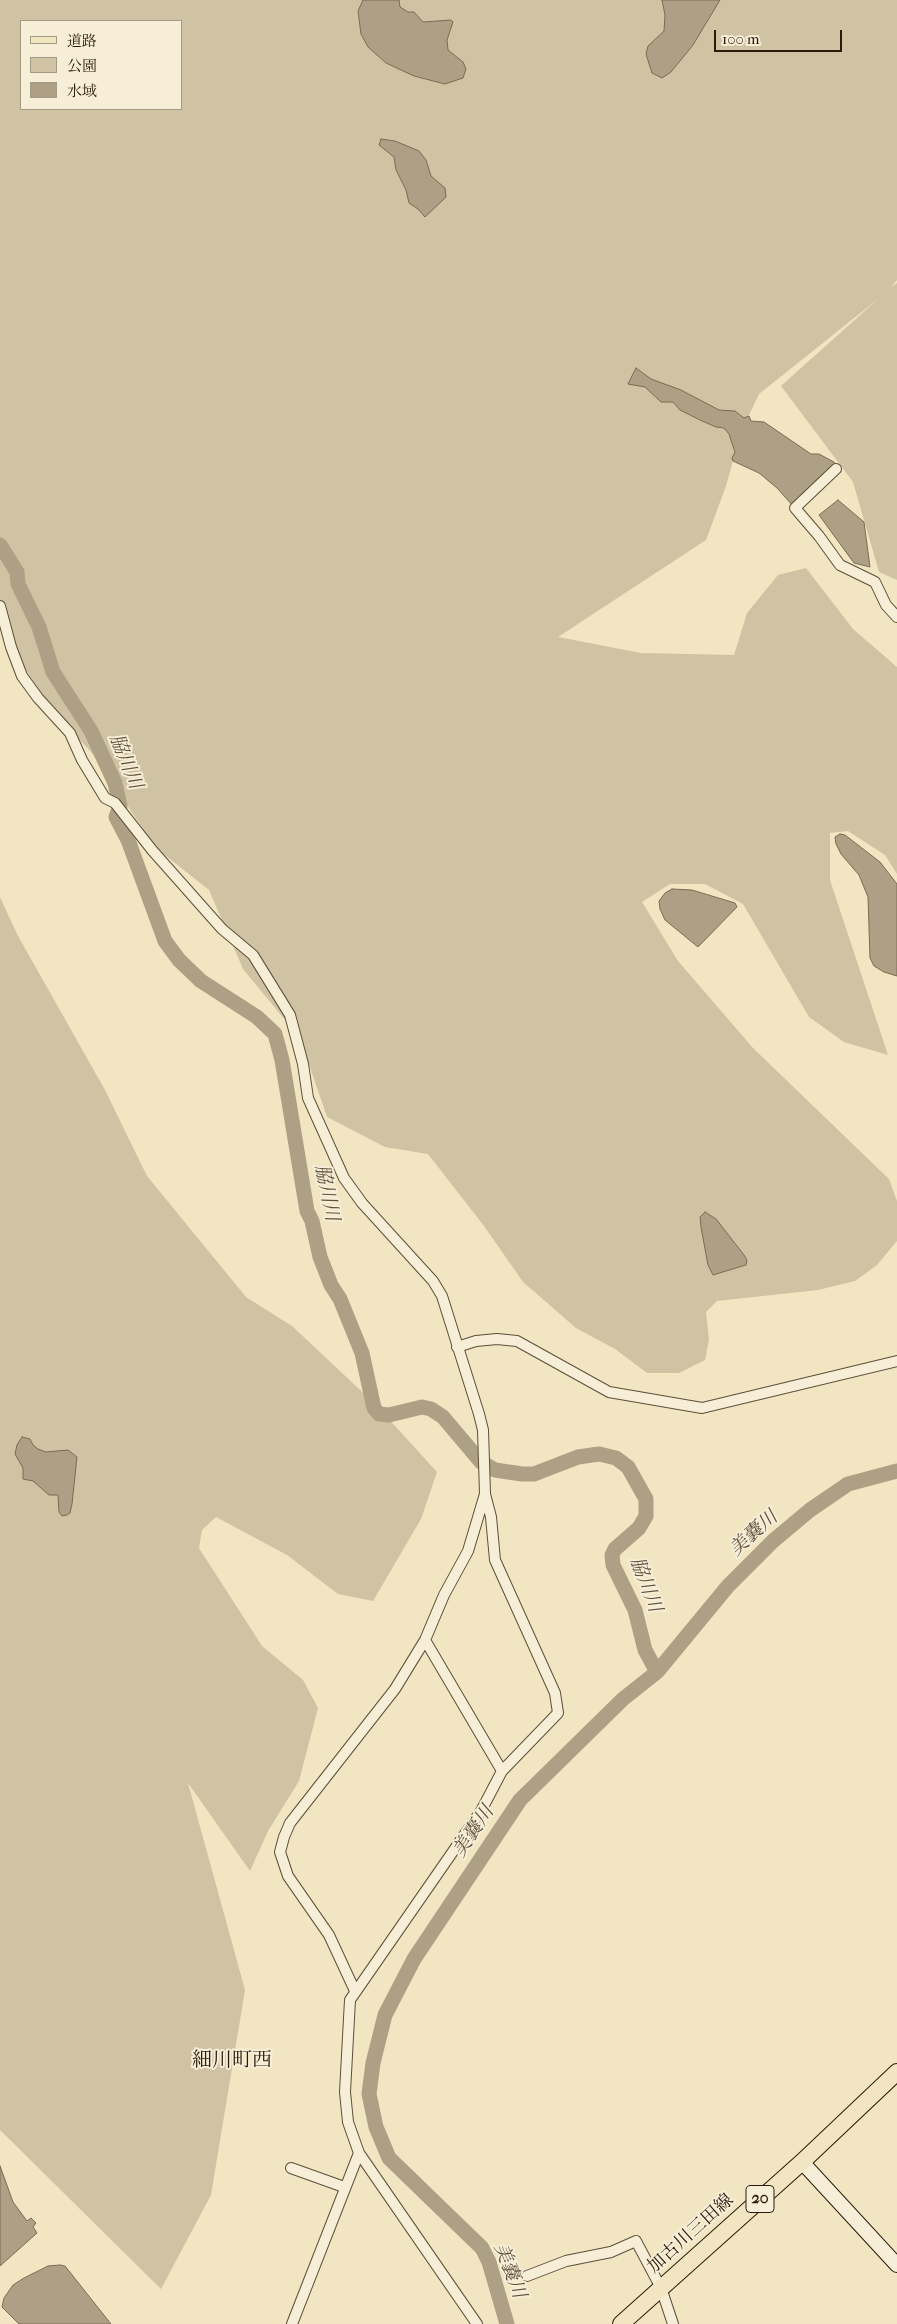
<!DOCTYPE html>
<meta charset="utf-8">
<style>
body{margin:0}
#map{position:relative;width:897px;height:2324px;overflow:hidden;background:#f2e5c2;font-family:"IM FELL French Canon","Noto Serif JP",serif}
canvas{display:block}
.legend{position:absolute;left:20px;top:20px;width:162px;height:90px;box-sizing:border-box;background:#f7eed7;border:1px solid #a59a85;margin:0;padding:6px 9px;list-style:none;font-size:15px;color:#2b1b0b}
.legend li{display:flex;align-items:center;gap:10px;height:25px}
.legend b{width:25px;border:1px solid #a59a85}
.scale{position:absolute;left:714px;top:30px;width:128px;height:22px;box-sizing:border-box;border:2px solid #2b1b0b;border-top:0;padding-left:6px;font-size:15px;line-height:18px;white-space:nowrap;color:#2b1b0b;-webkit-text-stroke:4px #f7eed7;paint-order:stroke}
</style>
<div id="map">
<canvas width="897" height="2324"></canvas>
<ul class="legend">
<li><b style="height:6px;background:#f2e5c2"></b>道路</li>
<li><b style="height:14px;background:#d0c3a3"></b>公園</li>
<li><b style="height:14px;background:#aea084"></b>水域</li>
</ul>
<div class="scale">100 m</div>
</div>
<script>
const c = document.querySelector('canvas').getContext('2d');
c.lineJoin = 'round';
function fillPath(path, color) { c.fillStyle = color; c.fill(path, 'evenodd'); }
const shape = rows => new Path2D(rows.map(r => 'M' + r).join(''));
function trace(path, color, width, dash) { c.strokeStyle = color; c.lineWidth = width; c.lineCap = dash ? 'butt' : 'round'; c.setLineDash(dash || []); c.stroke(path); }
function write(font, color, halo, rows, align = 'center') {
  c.font = font + ' "IM FELL French Canon","Noto Serif JP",serif'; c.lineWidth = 4; c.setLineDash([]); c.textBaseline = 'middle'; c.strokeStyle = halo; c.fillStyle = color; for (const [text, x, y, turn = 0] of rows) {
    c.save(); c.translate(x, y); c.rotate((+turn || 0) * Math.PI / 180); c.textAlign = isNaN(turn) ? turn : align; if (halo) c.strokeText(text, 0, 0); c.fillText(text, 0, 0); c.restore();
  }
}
fillPath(shape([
 [0,0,897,0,897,280,891,287,897,283,897,580,879,572,853,482,781,386,878,299,759,394,741,432,726,486,706,540,558,637,641,653,734,655,747,613,778,575,806,568,853,629,897,667,897,874,885,855,848,831,830,833,830,880,888,1055,844,1042,809,1017,743,904,705,884,670,884,642,902,678,961,753,1048,889,1179,897,1201,897,1241,877,1265,855,1281,818,1290,717,1301,706,1312,709,1339,705,1360,679,1373,647,1373,615,1349,576,1328,523,1282,484,1226,428,1154,385,1147,327,1117,300,1038,243,969,209,890,156,848,92,753,45,703,0,624],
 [21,21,181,21,181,109,21,109],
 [0,897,18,936,105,1090,147,1176,246,1297,292,1326,375,1404,437,1472,421,1519,373,1601,338,1594,287,1555,216,1517,202,1530,199,1548,262,1646,303,1680,318,1708,299,1781,268,1831,250,1871,188,1783,245,1990,211,2195,161,2289,0,2130]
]), '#d0c3a3');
const water = shape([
 [363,0,399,0,400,7,408,12,414,12,423,22,451,20,453,22,447,40,448,50,463,62,466,69,463,78,445,84,414,76,386,63,368,47,361,34,358,11,363,0],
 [662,0,720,0,693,45,671,72,662,78,652,73,646,54,648,46,664,31,665,15,662,0],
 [381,139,395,141,419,151,426,160,431,176,445,188,446,197,425,217,418,209,409,203,406,190,396,170,394,157,379,145,381,139],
 [636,368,651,379,681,390,719,410,735,411,744,418,749,416,751,421,764,422,811,454,819,454,834,462,836,466,793,506,777,488,759,473,733,461,732,458,735,452,729,434,724,428,716,427,700,420,680,410,673,402,661,402,645,387,628,384,636,368],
 [838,500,864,522,870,567,854,563,819,515,838,500],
 [840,834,845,835,880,862,897,884,897,976,884,972,874,966,870,958,868,897,859,875,841,854,836,844,835,837,840,834],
 [672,889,692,890,735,903,737,907,698,947,665,920,660,909,659,901,665,893,672,889],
 [705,1212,716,1219,744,1255,747,1260,746,1265,713,1275,708,1265,701,1227,700,1217,705,1212],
 [22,1437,30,1439,33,1445,38,1449,46,1452,68,1450,77,1457,72,1504,70,1513,67,1515,62,1516,59,1512,58,1495,49,1495,33,1481,23,1479,23,1468,15,1454,17,1445,22,1437],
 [0,2166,13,2202,27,2221,31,2218,36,2223,33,2227,37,2233,0,2266,0,2166],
 [60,2265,65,2266,111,2324,19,2324,2,2307,4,2298,13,2285,24,2278,48,2266,60,2265]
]);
fillPath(water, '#aea084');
trace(water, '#7a6b54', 1);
trace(shape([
 [0,545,17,572,18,584,39,627,53,672,91,731,115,783,120,806,116,817,128,840,165,941,179,960,201,981,257,1017,275,1034,282,1060,307,1211,312,1221,320,1257,331,1285,340,1299,362,1353,374,1408,379,1414,389,1415,422,1407,431,1409,443,1417,481,1462,495,1470,522,1474,534,1474,578,1457,599,1454,616,1458,628,1467,646,1499,646,1516,639,1528,615,1549,612,1555,613,1565,635,1610,645,1650,657,1672],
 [507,2324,489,2262,482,2248,389,2158,376,2127,369,2094,373,2063,385,2015,414,1959,520,1800,623,1699,657,1672,728,1586,773,1541,810,1510,848,1484,897,1471]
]), '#aea084', 15);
const minor = shape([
 [836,469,795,508,819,536,840,565,875,582,886,605,897,617],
 [0,606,11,647,22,676,38,698,70,733,82,760,105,798,115,803,152,850,222,929,253,955,290,1015,303,1064,308,1098,344,1178,362,1203,433,1281,442,1296,479,1414,483,1430,485,1494,491,1517,495,1560,555,1693,558,1713,502,1771,481,1811,350,2000,345,2092,348,2122,359,2153,477,2324],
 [457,1347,476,1341,497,1339,517,1341,609,1392,702,1408,897,1361],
 [425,1640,502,1771],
 [355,1991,329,1935,288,1876,280,1852,284,1837,290,1823,395,1689,425,1640,444,1595,468,1551,485,1494],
 [291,2168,344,2187],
 [527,2276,566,2261,611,2252,636,2241,661,2288,673,2324],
 [292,2324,359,2153]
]);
const secondary = shape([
 [802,2162,897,2265]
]);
const primary = shape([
 [621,2324,802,2162,897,2072]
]);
trace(minor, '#5d4e39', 12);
trace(secondary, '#2b1b0b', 16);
trace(primary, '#2b1b0b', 18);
trace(minor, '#f7eed7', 10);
trace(secondary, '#f7eed7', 14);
trace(primary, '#f2e5c2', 16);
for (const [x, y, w] of [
 [760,2199,28]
]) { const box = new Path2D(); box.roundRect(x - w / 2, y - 13.5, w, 27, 4); c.fillStyle = '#f7eed7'; c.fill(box); trace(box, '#2b1b0b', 1); }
write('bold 16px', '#2b1b0b', null, [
 ["20",760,2199]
]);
write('18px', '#2b1b0b', '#f7eed7', [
 ["加古川三田線",691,2234,-42]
]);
write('italic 19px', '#5f503b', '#f7eed7', [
 ["脇川川",125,762,68],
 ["脇川川",326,1193,78],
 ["美嚢川",754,1534,-42],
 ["脇川川",645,1585,69],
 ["美嚢川",474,1832,-56],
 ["美嚢川",509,2271,69]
]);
write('20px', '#2b1b0b', '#f7eed7', [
 ["細川町西",232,2061]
]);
</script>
